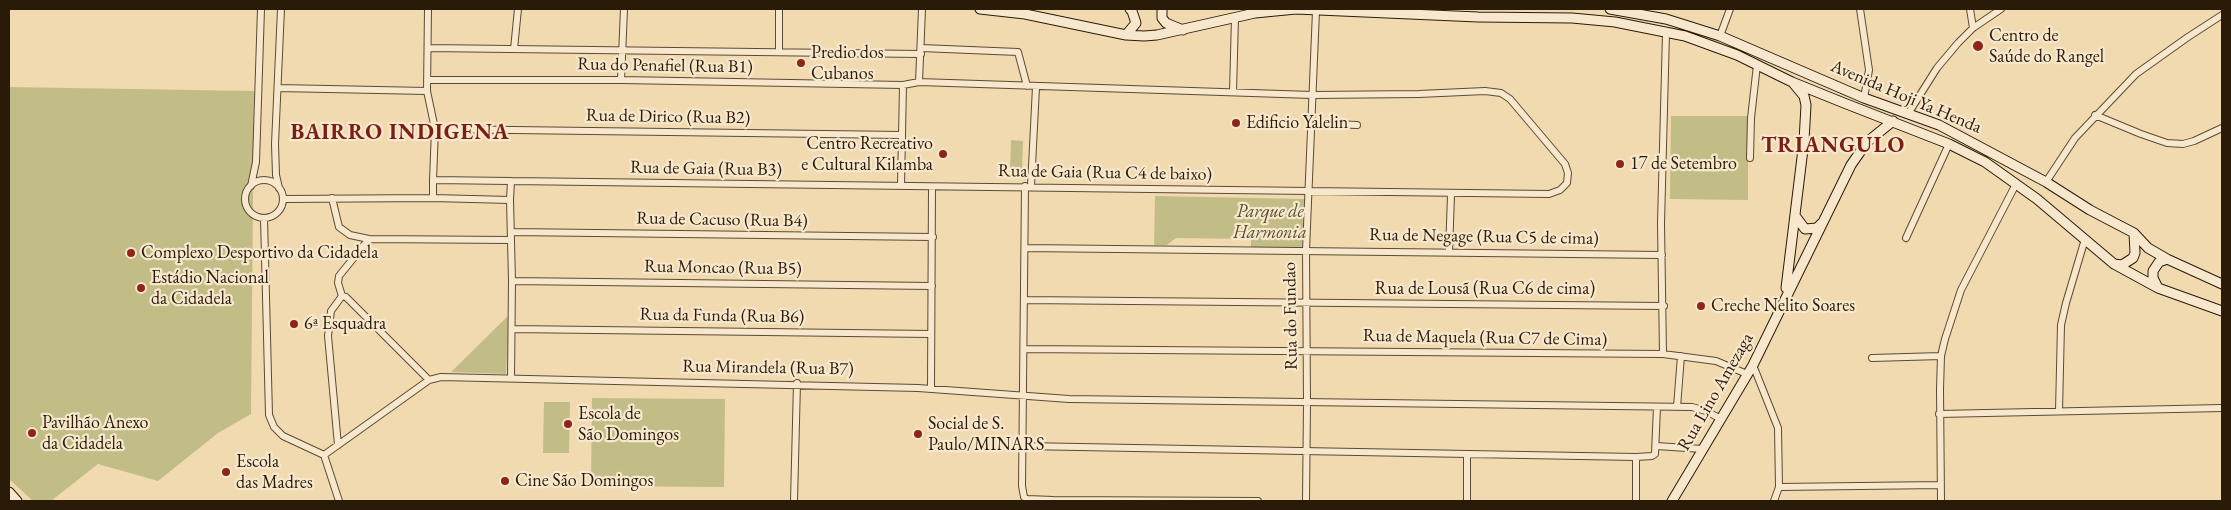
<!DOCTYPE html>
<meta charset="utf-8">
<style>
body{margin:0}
#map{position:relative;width:2231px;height:510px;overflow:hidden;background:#f2dab0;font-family:"EB Garamond",serif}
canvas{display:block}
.frame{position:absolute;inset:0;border:10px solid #2a1b09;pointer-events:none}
</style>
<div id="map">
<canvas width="2231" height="510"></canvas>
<div class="frame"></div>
</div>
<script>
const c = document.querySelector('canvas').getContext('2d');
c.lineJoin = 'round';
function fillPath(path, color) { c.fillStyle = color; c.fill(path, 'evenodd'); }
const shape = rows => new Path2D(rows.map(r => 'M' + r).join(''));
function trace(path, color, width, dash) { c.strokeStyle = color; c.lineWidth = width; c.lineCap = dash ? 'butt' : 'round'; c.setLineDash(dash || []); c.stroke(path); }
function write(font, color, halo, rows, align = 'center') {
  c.font = font + ' "EB Garamond",serif'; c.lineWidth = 4.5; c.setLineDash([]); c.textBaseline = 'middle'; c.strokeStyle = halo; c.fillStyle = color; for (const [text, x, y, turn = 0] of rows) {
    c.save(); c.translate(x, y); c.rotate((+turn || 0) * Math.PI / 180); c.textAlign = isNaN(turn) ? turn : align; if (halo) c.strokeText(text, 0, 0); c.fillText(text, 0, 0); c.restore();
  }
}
fillPath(shape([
 [9,87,254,91,251,414,218,433,158,481,98,464,51,501,33,501,9,479],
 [1671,116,1748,116,1748,200,1670,199],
 [1011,140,1023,141,1022,170,1010,169],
 [1155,196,1304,199,1302,248,1251,247,1251,239,1176,238,1167,245,1154,245],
 [509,315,506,374,451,372],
 [592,398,725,399,724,487,591,486],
 [544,402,570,402,569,453,543,453]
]), '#c2bd86');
const street = shape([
 [428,9,427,91,435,129,433,180,433,198,510,200,511,181,433,180],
 [1860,9,1869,70,1864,98],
 [1970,9,1973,28],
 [1720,36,1730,9],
 [428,48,921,54],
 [921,48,1018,52,1027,86],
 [514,49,518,9],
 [779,52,779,9],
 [427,80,621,80,903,85,919,82,1312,95,1419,94,1485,91,1501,93,1510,99,1565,164,1568,173,1567,183,1560,190,1549,194,511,181],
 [621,80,624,9],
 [919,82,922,9],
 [278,88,427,91],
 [1233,92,1235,17],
 [1908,114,1937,68,1958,43,1973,28,2001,9],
 [2095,115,2141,134,2167,143,2183,144,2194,141,2222,128],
 [1311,123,1357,125],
 [435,129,902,135],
 [1750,158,1751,118,1757,65],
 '245 199a19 19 0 1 1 38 0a19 19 0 1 1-38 0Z',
 [2046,182,2075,138,2136,74,2188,37,2222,15],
 [901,185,903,85],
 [251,186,256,162,261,9],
 [1025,186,1022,486,1024,497,1027,499,1053,500,1258,501],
 [1031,186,1036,87],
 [279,188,276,175,275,144,281,9],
 [332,198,339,227,350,235,369,239],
 [283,199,433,198],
 [510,200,512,281,511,378],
 [264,218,269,415,274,427,283,436,324,455,339,501],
 [511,232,933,237],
 [1906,238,1949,144],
 [1025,248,1662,255],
 [1449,252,1451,195],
 [512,281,932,286],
 [342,296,338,283,339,276,369,239,511,240],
 [342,296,346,297,429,380],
 [1024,300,1664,306],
 [512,329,931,334],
 [1024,349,1663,354,1716,361,1747,374],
 [1663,354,1661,223,1666,33],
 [1872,358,1941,356],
 [1753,365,1778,428,1779,487,1774,501],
 [931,388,932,187],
 [1677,407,1681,356],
 [2059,411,2061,325,2066,303,2085,239],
 [1939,414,2222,408],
 [338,445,328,336,331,311,342,296],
 [1023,446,1636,457,1652,456,1655,454,1657,407],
 [1656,446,1703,449],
 [1467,454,1467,501],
 [324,455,429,380,441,377,918,388,1069,399,1692,407,1706,411,1721,419],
 [1779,487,1940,485],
 [794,501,797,383],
 [1306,501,1307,403,1306,250,1316,11],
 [1636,501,1636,457],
 [1941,501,1940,389,1941,356,1945,339,1961,290,2016,184]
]);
const secondary = shape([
 [980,9,1025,14,1126,35,1144,36,1157,35,1255,13,1296,9,1478,17,1572,18,1615,22,1685,36,1737,55,1792,82,1844,103,1949,144,1985,162,2037,199,2114,264,2158,288,2222,311],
 [1162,9,1162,18,1166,23,1183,30],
 [1610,9,1666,19,1720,36,1864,98,1939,125,2046,182,2090,210,2134,233,2148,248,2167,259,2222,284],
 [1126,35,1136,23,1132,11,1130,9],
 [1796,217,1805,229,1817,228,1822,223],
 [2114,264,2122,265,2133,258,2135,253,2134,233],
 [1786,288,1804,141,1806,105,1804,96,1794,84],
 [2158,288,2153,278,2153,271,2159,262,2167,259],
 [9,492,17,501],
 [1672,501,1753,365,1851,165,1867,142,1893,121]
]);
trace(street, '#5c4b33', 8);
trace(secondary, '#2a1b09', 11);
trace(street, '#f7e7cc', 6);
trace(secondary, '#f7e7cc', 9);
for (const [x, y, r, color] of [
 [1978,46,6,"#8f2418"],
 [801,63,5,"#8f2418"],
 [1236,123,5,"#8f2418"],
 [943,154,5,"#8f2418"],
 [1620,164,5,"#8f2418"],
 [131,253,5,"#8f2418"],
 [141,288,5,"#8f2418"],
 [1701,306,5,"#8f2418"],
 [294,324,5,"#8f2418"],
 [568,424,5,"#8f2418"],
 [32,433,5,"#8f2418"],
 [918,434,5,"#8f2418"],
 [226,472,5,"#8f2418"],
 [505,481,5,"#8f2418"]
]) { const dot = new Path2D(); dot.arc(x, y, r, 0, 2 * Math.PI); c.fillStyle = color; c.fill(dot); trace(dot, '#f7e7cc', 2); }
write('18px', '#2a1b09', '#f7e7cc', [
 ["Centro de",1989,36],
 ["Saúde do Rangel",1989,57],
 ["Predio dos",811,53],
 ["Cubanos",811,74],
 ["Edificio Yalelin",1246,123],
 ["Centro Recreativo",933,144,"right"],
 ["e Cultural Kilamba",933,165,"right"],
 ["17 de Setembro",1630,164],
 ["Complexo Desportivo da Cidadela",141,253],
 ["Estádio Nacional",151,278],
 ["da Cidadela",151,299],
 ["Creche Nelito Soares",1711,306],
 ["6ª Esquadra",304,324],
 ["Escola de",578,414],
 ["São Domingos",578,435],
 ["Pavilhão Anexo",42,423],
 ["da Cidadela",42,444],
 ["Social de S.",928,424],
 ["Paulo/MINARS",928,445],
 ["Escola",236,462],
 ["das Madres",236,483],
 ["Cine São Domingos",515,481]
], 'left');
write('18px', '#2a1b09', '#f7e7cc', [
 ["Rua do Penafiel (Rua B1)",665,66,1],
 ["Avenida Hoji Ya Henda",1906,97,23],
 ["Rua de Dirico (Rua B2)",668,117,1],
 ["Rua de Gaia (Rua B3)",706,169,1],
 ["Rua de Gaia (Rua C4 de baixo)",1105,173,1],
 ["Rua de Cacuso (Rua B4)",722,220,1],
 ["Rua de Negage (Rua C5 de cima)",1484,237,1],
 ["Rua Moncao (Rua B5)",723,268,1],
 ["Rua de Lousã (Rua C6 de cima)",1485,289],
 ["Rua da Funda (Rua B6)",722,316,1],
 ["Rua do Fundao",1291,316,-91],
 ["Rua de Maquela (Rua C7 de Cima)",1485,338,1],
 ["Rua Mirandela (Rua B7)",768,368,1],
 ["Rua Lino Amezaga",1716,392,-60]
]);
write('italic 18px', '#584c2e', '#f7e7cc', [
 ["Parque de",1270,212],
 ["Harmonia",1270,233]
]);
c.letterSpacing = '1px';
write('bold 22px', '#7a1f14', '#f7e7cc', [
 ["BAIRRO INDIGENA",400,133],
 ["TRIANGULO",1833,146]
]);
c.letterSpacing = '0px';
</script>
